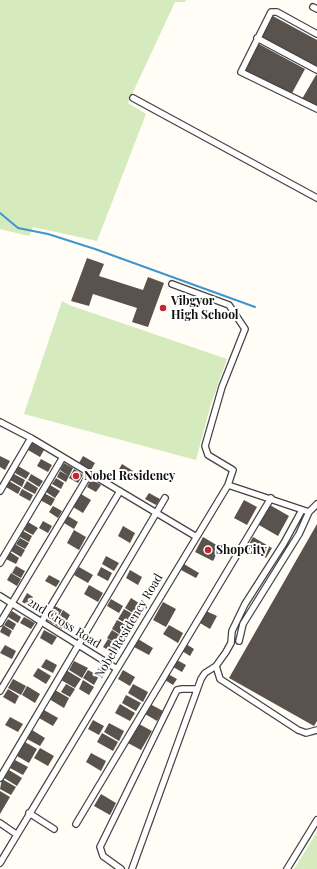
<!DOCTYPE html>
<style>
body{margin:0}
canvas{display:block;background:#fffdf5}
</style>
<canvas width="317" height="869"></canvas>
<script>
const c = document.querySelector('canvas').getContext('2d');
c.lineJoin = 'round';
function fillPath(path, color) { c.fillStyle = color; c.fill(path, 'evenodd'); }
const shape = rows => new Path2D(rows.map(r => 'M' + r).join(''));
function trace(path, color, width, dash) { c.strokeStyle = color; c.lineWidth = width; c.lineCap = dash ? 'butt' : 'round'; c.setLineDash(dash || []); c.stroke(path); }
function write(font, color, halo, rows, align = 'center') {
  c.font = font + ' "Playfair Display",serif'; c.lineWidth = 4; c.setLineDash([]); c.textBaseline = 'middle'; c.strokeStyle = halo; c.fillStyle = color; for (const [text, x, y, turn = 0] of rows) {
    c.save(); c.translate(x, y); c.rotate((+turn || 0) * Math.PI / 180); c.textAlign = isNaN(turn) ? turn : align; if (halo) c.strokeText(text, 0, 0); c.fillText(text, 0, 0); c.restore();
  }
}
fillPath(shape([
 [0,0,186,0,185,2,175,2,128,103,146,114,97,241,33,227,29,236,0,229],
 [62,301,69,305,227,359,210,407,196,460,24,414],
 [317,832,317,869,294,869]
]), '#d5ebbd');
trace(shape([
 [0,213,18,228,48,234,95,249,255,307]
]), '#3f96cf', 2);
fillPath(shape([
 [271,15,317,40,317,69,259,38],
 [257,43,305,69,291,95,243,69],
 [316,75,317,75,317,106,302,99],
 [87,258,104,264,99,276,143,290,148,277,164,283,148,327,132,322,137,308,93,294,89,306,71,301],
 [32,443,44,450,40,457,28,450],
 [0,456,10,461,5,470,0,467],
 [83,456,95,463,91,470,79,463],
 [41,459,52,465,48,472,37,466],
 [64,463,73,468,69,476,60,470],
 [122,464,133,471,130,477,118,471],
 [18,466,30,473,26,479,15,473],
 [74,469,83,475,78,483,69,478],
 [60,471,69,476,66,482,57,477],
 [14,474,25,480,22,487,10,480],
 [31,474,43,481,39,487,28,480],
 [56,478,64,483,61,489,52,484],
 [91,479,101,485,96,492,87,487],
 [9,481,21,488,18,494,6,487],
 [27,481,38,488,35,494,23,488],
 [50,485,60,491,55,498,46,492],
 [22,489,33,495,30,501,19,495],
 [44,493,55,499,51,506,40,500],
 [149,493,160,499,156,505,145,499],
 [81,494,91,500,83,513,73,507],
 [244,500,257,507,247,525,234,518],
 [270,505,289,516,278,536,259,525],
 [53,506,62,511,58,518,49,512],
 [68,516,78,522,74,529,64,523],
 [43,521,52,526,48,533,39,528],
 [28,522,38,528,33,535,24,530],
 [317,524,317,721,314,726,229,678],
 [123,526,135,533,130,543,118,536],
 [74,530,86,537,79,550,67,543],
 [23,531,32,536,29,542,20,537],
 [203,537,220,547,213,561,195,552],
 [253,537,272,548,266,558,247,548],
 [20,538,29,543,25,549,16,544],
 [15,544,25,550,21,557,11,551],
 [10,552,19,558,16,564,6,559],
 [106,556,119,563,114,571,102,564],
 [184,564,199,573,196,578,181,570],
 [16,566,25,571,21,578,12,573],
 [79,567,93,575,88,583,74,575],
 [101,567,112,573,108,581,97,575],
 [130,570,142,577,138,585,126,578],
 [11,573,21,579,17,586,7,580],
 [49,575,60,581,56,587,45,581],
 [89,585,103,593,98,602,84,594],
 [27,593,33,597,28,605,22,602],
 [131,598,145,607,139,617,125,608],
 [111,599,123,606,119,613,107,606],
 [163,602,176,609,166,627,153,620],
 [55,606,62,610,54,624,46,620],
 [124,609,138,617,133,627,118,619],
 [63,610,70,615,62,629,55,625],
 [12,611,21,617,18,623,8,617],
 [206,611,217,616,210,629,200,623],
 [24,617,35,623,31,629,20,623],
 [8,619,16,624,13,630,4,625],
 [117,620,132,628,126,638,112,629],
 [3,625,12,631,9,637,0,632],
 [169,625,183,633,178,643,163,634],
 [44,630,57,637,52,645,40,638],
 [112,630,126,639,121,646,107,638],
 [108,639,121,647,116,655,103,647],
 [138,639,153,648,149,655,134,647],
 [186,644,194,649,190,656,182,651],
 [5,645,16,651,12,659,0,653],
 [46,659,57,665,53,673,41,667],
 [177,660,186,665,182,672,173,667],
 [74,661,88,668,82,678,69,670],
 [102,664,109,668,103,677,96,673],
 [38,668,51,676,46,684,33,676],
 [66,670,81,679,75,688,61,680],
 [88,670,99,676,94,685,83,678],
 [123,670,135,677,130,686,118,679],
 [168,674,177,679,173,685,165,680],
 [13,679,26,686,21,695,8,688],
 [83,680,94,687,89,695,79,689],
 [66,684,75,689,70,697,61,692],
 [133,684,148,692,143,702,128,693],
 [27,686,40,694,35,703,22,695],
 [8,689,19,696,15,704,3,697],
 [55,690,69,698,64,708,49,699],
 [126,695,141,703,136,711,122,703],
 [120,704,135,713,130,721,115,713],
 [150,704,163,711,157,721,145,714],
 [44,710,58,718,53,726,39,718],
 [10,717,23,724,18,732,5,725],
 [93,720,104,726,99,735,88,729],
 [109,723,124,731,119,741,104,732],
 [139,724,152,731,141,750,128,743],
 [32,730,45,738,40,746,27,739],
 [102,733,118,742,113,751,97,742],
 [25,742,37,749,29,763,17,756],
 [40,748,54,756,48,766,34,758],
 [91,753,106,761,101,771,86,762],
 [15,760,28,767,23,775,10,768],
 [9,770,22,778,17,786,4,778],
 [2,779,16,787,11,795,0,789],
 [0,791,10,797,0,814],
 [101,794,116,803,110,815,94,806]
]), '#5a524d');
const street = shape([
 [313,7,317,9],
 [317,34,277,12,271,12,241,72,317,109],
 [257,38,317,70],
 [133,98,317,198],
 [172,284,229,305,245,329,222,387,205,446,208,455,233,470,228,485],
 [0,422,31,438,195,536],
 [0,491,31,438],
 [0,563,63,457],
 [0,596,117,669],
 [0,623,90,473],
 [239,641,243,624,299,534,309,512],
 [216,666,220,679,298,730,306,733,317,730],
 [0,691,120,491],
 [0,778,165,498],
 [29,813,54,829],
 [0,823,16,834],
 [76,824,271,498],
 [0,863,228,485,309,512,317,504],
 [121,869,103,856,100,847,175,694,177,690,182,689,196,689],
 [132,869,201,679,205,673,216,666,226,652,231,643,232,631,245,604,284,543,302,510],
 [287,869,317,820]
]);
trace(street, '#444', 8);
trace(street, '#fff', 5.5);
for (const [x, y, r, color] of [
 [163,308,4,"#c4262e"],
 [76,476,4,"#c4262e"],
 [208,550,4,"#c4262e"]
]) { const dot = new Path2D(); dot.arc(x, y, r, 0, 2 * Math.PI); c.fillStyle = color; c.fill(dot); trace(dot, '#fff', 1.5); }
write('bold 12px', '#111', '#fff', [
 ["Vibgyor",171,301],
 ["High School",171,315],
 ["Nobel Residency",84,476],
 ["ShopCity",216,550]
], 'left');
write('12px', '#111', '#fff', [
 ["2nd Cross Road",64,623,32],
 ["Nobel Residency Road",129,626,-59]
]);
</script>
